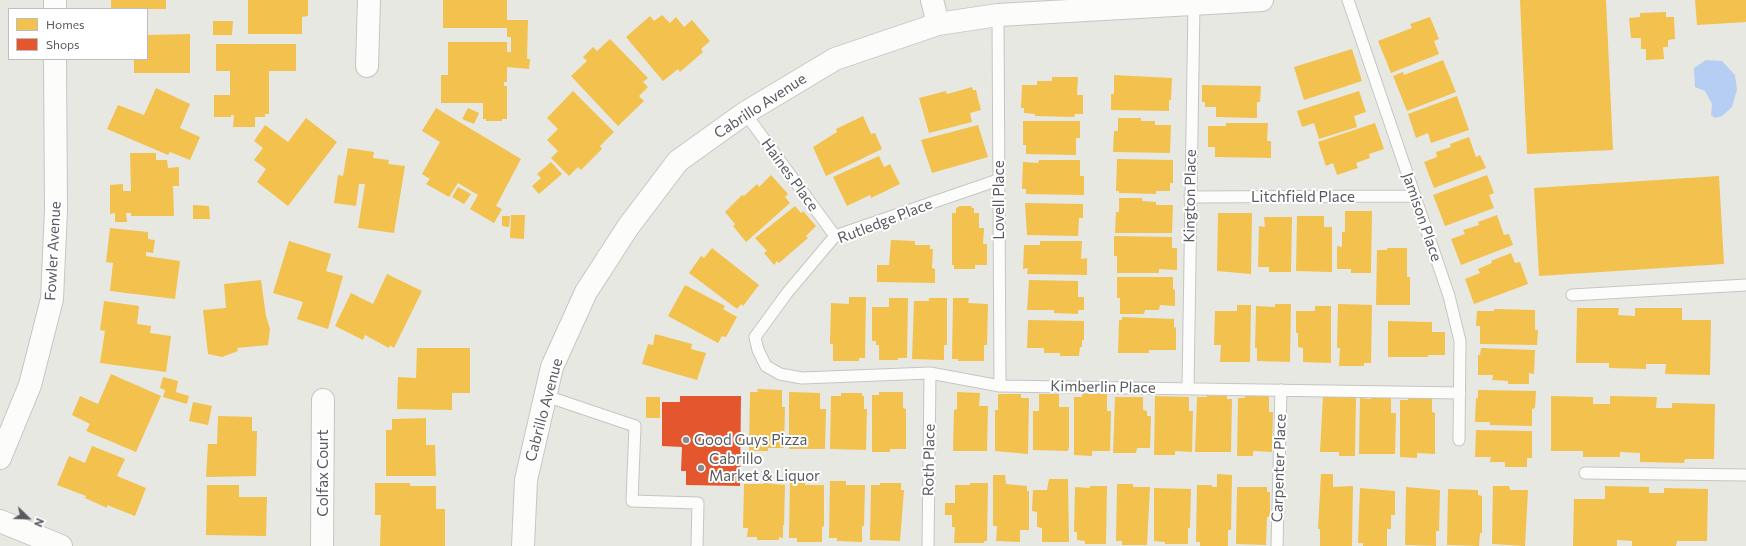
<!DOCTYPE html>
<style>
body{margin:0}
#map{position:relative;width:1746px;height:546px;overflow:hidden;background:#e8e8e2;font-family:Commissioner,sans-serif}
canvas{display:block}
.legend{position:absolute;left:8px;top:8px;width:140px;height:52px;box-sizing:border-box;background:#fff;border:1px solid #bcbdbf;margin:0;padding:5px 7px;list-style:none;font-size:12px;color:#585a60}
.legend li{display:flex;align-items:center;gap:8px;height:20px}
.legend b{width:20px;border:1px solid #bcbdbf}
.north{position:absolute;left:8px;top:498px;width:40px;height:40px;-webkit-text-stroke:3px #fff;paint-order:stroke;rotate:113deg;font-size:11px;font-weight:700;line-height:16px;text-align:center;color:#585a60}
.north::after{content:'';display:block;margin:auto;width:14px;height:18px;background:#585a60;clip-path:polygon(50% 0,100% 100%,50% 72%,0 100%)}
</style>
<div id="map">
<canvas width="1746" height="546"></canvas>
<ul class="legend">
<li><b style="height:11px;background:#f2c14e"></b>Homes</li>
<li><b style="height:11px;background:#e4572e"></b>Shops</li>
</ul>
<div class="north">N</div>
</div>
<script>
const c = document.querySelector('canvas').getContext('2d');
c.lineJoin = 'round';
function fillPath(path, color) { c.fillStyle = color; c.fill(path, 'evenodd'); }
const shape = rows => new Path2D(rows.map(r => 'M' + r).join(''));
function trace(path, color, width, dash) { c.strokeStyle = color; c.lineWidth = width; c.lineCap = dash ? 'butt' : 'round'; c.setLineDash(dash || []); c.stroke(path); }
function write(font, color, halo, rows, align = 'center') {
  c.font = font + ' Commissioner,sans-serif'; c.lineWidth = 4; c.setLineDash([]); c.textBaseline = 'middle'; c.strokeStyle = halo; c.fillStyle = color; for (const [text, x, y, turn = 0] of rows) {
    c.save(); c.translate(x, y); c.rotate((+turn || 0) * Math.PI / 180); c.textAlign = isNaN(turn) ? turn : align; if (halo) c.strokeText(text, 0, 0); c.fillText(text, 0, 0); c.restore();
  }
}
fillPath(shape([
 [1706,60,1722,61,1735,75,1737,90,1732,107,1722,116,1715,118,1711,115,1712,104,1705,91,1695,87,1694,68]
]), '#b6cef3');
fillPath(shape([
 [111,0,166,0,166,9,111,9],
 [248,0,308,0,308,16,302,17,302,34,248,34],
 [443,0,507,0,507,20,528,20,527,59,530,59,529,69,507,67,507,82,504,82,504,86,507,86,507,119,502,119,502,121,486,121,486,119,483,119,483,103,441,103,441,75,448,75,448,42,507,42,507,52,511,52,511,37,507,37,507,28,443,28],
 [1520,0,1606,0,1613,150,1527,154],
 [1695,0,1746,0,1746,22,1697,25],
 [1666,12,1666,17,1674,17,1675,39,1668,40,1668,47,1663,47,1664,59,1646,60,1646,49,1641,49,1641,38,1631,38,1629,18,1640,17,1640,13],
 [662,15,670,23,676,17,684,27,692,20,710,41,701,49,703,52,680,72,678,69,663,81,626,37,650,16,654,21],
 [1430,17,1439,39,1434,41,1439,54,1391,73,1378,41,1412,28,1410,24],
 [213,21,233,21,232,35,213,35],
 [190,34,190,73,134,73,134,59,147,59,147,35],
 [610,39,648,78,643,82,648,87,639,96,644,101,618,126,571,76,587,61,583,57,593,47,597,51],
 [216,44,296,44,296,71,269,71,269,114,265,114,265,117,255,117,255,127,233,127,234,115,231,115,231,117,214,117,214,95,230,95,230,71,216,71],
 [1352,49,1362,81,1304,100,1294,67],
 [1443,60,1456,92,1407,111,1393,76,1403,72,1404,75],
 [1114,75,1172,78,1171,100,1169,100,1169,111,1111,110,1111,94,1114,94],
 [1052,77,1078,77,1077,95,1083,95,1083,114,1075,114,1074,117,1035,116,1035,114,1024,113,1024,108,1021,108,1022,85,1037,85,1037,81,1052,81],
 [1202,85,1261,86,1260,102,1257,102,1257,118,1216,117,1216,107,1205,107,1205,102,1202,102],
 [972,87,973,90,976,90,981,110,970,113,972,122,929,133,919,98,946,91,947,94],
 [156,88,190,104,180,128,200,137,190,160,170,152,168,155,107,129,118,105,144,115],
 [573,91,614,132,600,146,602,149,581,170,578,167,569,176,551,158,558,151,547,140,558,129,547,118],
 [1359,91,1366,112,1354,116,1357,127,1319,139,1314,123,1302,127,1297,111],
 [1457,96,1469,130,1431,143,1428,133,1416,138,1408,114],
 [436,108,521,159,496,206,502,209,494,223,470,209,478,195,458,183,449,197,426,184,430,179,422,174,440,142,422,131],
 [468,108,479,113,474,124,462,119],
 [863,116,871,134,875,133,882,149,826,176,813,147,837,132,836,129],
 [306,118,337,142,288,206,257,182,266,169,254,160,263,148,254,141,265,125,288,142],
 [1118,118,1141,118,1141,121,1155,121,1155,125,1171,125,1170,153,1113,152,1114,131,1118,131],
 [1023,121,1080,121,1080,138,1076,138,1076,155,1026,154,1026,145,1023,145],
 [1226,123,1268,123,1267,141,1271,141,1271,158,1215,157,1215,147,1208,147,1208,126,1226,126],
 [1375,123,1384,149,1369,154,1370,158,1356,163,1358,168,1337,175,1333,163,1326,166,1318,142],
 [978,125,988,157,932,173,921,140],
 [1469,137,1476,157,1480,155,1486,168,1434,188,1424,162,1437,157,1436,152,1451,147,1450,144],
 [348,148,374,152,373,158,389,160,388,164,405,166,394,233,358,228,365,184,359,184,356,206,334,203,338,175,343,176],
 [130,153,156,153,156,160,167,160,168,168,179,167,179,186,173,186,174,216,131,216,131,213,126,213,127,222,115,222,115,213,110,214,110,185,123,184,123,191,131,191],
 [879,156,884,167,890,164,900,184,871,198,870,195,847,206,833,177],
 [1117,159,1173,160,1173,183,1170,183,1170,191,1156,191,1156,194,1119,193,1119,191,1116,191],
 [1039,160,1080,160,1080,176,1084,176,1084,195,1026,194,1026,189,1022,189,1023,162,1038,163],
 [551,162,562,174,539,194,532,186,541,178,537,174],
 [771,175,788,194,785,197,790,203,746,242,733,226,735,224,725,212,742,195,744,196,757,184,759,187],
 [1487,175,1494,193,1489,195,1494,208,1445,226,1433,195],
 [1719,176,1724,264,1539,276,1534,188],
 [458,187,471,194,464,204,452,197],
 [1119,198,1142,198,1142,201,1156,202,1156,205,1173,205,1172,233,1115,233,1116,212,1119,212],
 [1025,203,1083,204,1083,218,1079,218,1078,236,1027,235],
 [193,205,209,206,210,219,193,219],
 [795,206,801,213,803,211,816,226,806,236,808,238,779,263,777,261,774,265,764,253,767,251,755,238],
 [960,206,972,206,971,208,974,208,974,213,979,213,979,228,984,228,983,244,987,244,987,265,975,265,975,269,954,269,954,265,952,265,952,213,956,213,956,208],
 [1345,211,1372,211,1371,273,1351,273,1351,269,1337,269,1337,246,1342,247,1342,232,1345,232],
 [1218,213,1252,213,1251,274,1217,271],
 [511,215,525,215,524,239,510,238],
 [1497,215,1504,235,1509,234,1513,245,1461,265,1451,239,1465,234,1463,230,1479,225,1478,222],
 [502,216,510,216,509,227,502,226],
 [1297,216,1324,216,1324,227,1332,227,1332,272,1296,271],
 [1264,217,1292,217,1291,272,1269,272,1269,267,1258,267,1259,226,1265,227],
 [110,228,148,232,148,239,155,240,153,253,146,252,146,256,180,261,175,299,110,291,113,263,106,262],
 [1114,236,1172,237,1172,248,1177,248,1177,270,1159,269,1159,273,1117,273,1117,256,1114,256],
 [891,240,915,241,915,245,930,245,930,249,933,249,932,268,935,269,935,283,877,282,877,265,889,265],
 [289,241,331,254,326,271,343,276,328,329,297,319,303,302,273,293],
 [1040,241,1082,241,1081,259,1087,258,1087,275,1027,274,1028,268,1023,269,1024,245,1040,245],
 [712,248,759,285,743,306,741,304,737,309,689,273,701,256,704,258],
 [1387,248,1407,248,1407,277,1410,277,1410,305,1376,305,1377,250,1387,250],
 [1511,253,1515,263,1520,262,1528,284,1474,304,1465,279,1480,273,1478,269,1492,263,1491,261],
 [387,274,422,291,394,348,390,345,389,348,365,335,363,340,335,326,351,293,373,304],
 [1117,277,1173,277,1173,289,1175,290,1175,306,1160,305,1159,310,1145,310,1144,314,1120,314,1120,298,1117,298],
 [261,280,266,316,270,329,268,345,237,348,238,351,222,357,208,354,203,310,226,308,224,284],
 [1029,280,1078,281,1078,297,1084,297,1084,310,1078,310,1078,314,1054,313,1054,310,1027,310],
 [685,285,725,306,723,309,737,317,726,337,722,336,718,343,668,316],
 [849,297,866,297,865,358,859,358,859,361,833,361,833,344,830,344,831,303,849,304],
 [889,298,908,298,907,358,898,358,898,360,879,360,879,345,876,345,876,341,872,341,872,307,889,307],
 [929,298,947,298,947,345,944,345,944,360,912,359,914,301,929,301],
 [953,298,969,298,968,303,988,304,987,345,984,345,984,361,958,361,958,359,952,359],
 [104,301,139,306,137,324,151,326,150,333,171,336,166,372,100,363,105,331,100,330],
 [1275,304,1291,304,1290,362,1257,361,1257,348,1255,348,1256,306,1275,307],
 [1338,304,1372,305,1371,363,1364,363,1364,366,1339,366,1340,348,1337,348],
 [1237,305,1251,305,1250,362,1220,362,1221,345,1214,345,1215,311,1237,311],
 [1315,306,1331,306,1331,363,1303,362,1303,348,1298,347,1298,333,1296,333,1296,311,1315,311],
 [1577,308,1619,308,1618,315,1635,316,1635,308,1682,308,1682,320,1711,320,1710,375,1665,374,1666,364,1646,364,1646,369,1609,368,1609,363,1576,363],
 [1494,309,1535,310,1535,330,1538,330,1537,345,1480,344,1480,326,1476,326,1477,311,1494,311],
 [1122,317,1174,319,1174,328,1176,327,1176,350,1149,350,1149,353,1118,353,1119,320,1122,320],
 [1028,320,1084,321,1084,340,1082,340,1082,347,1080,347,1079,356,1060,356,1060,353,1044,353,1044,348,1027,348],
 [1388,321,1432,322,1432,332,1445,332,1445,355,1428,355,1428,357,1388,357],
 [655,334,692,344,691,349,706,353,697,380,642,364,648,344,653,345],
 [417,348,470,348,470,393,452,393,452,410,397,409,398,377,416,378],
 [1481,348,1535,350,1534,374,1529,373,1529,384,1508,384,1508,381,1492,380,1493,375,1478,375,1478,355,1480,355],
 [111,374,161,396,136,452,86,431,90,424,72,415,80,396,98,404],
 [163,377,178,381,176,392,189,396,187,404,163,397,165,390,160,388],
 [757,389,782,390,782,407,785,407,784,448,768,448,768,451,749,451,750,392,758,392],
 [1478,390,1536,391,1535,408,1532,409,1532,426,1490,425,1490,422,1475,422,1476,398,1478,398],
 [789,392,820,393,820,409,826,409,825,449,789,449],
 [879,392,903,392,903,408,906,409,906,449,890,449,890,452,872,452,872,395,879,395],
 [957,392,980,393,979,406,988,406,987,451,953,451,954,410,957,409],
 [841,393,862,393,862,396,864,396,864,409,867,409,866,450,830,449,831,396,841,396],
 [998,394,1021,394,1021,398,1029,398,1028,454,995,451,995,410,998,410],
 [1039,394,1059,394,1059,407,1069,407,1069,447,1068,451,1033,450,1033,411,1039,411],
 [1082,394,1107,394,1107,411,1111,411,1110,451,1092,451,1092,456,1074,455,1074,397,1082,397],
 [1206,395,1227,396,1227,399,1232,399,1231,452,1195,452,1197,397,1207,397],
 [1245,395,1269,396,1269,412,1273,412,1272,452,1253,451,1253,456,1237,456,1238,398,1245,398],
 [1408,395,1432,395,1432,412,1435,413,1435,454,1417,453,1417,458,1400,457,1400,400,1408,400],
 [1155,396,1189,397,1189,411,1193,411,1192,452,1175,451,1175,455,1154,455],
 [1323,396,1356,396,1355,456,1339,456,1339,452,1320,452],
 [1551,396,1593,397,1593,404,1610,404,1610,396,1657,397,1656,408,1672,408,1672,403,1715,404,1714,459,1685,459,1684,463,1640,462,1640,453,1620,452,1620,457,1583,457,1583,451,1551,451],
 [646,397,660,397,660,418,646,418],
 [1115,397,1143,397,1143,410,1147,411,1147,416,1151,416,1150,448,1137,448,1136,453,1113,453],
 [1371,397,1391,397,1391,413,1396,413,1395,454,1359,454,1360,398,1371,399],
 [193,402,212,406,208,425,189,421],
 [218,416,252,417,252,431,257,431,256,476,206,477,208,444,217,444],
 [426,418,426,445,435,445,436,476,386,476,386,430,392,430,392,419],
 [1476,430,1532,431,1532,458,1527,458,1527,467,1505,467,1505,462,1490,462,1491,457,1475,457],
 [92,446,125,459,117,476,146,488,135,516,107,505,107,508,85,498,86,496,57,485,69,456,85,463],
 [1217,474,1232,475,1231,530,1228,530,1228,546,1200,546,1200,542,1196,542,1197,485,1212,485,1212,487,1217,487],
 [1321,474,1333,474,1333,487,1353,486,1352,546,1320,546,1320,529,1318,529],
 [993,475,1005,475,1006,484,1027,486,1027,491,1029,491,1029,530,1020,530,1020,542,996,541,997,526,993,526],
 [1049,479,1068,479,1069,542,1042,542,1042,528,1037,527,1037,512,1032,511,1033,490,1047,490],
 [790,481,805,481,805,485,824,485,824,527,822,526,822,542,797,542,797,538,789,538],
 [830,481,846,481,846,485,865,485,864,526,862,526,862,542,837,541,837,538,829,538],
 [375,483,410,483,410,486,436,486,436,509,445,509,445,546,380,546,381,515,375,515],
 [764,483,785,485,784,525,783,525,783,538,779,537,779,540,757,540,757,537,747,537,748,528,743,528,744,484,763,484],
 [880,483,901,483,901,490,904,490,900,541,870,540,871,485,880,485],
 [970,483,988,483,987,541,984,541,984,543,954,543,955,527,952,527,952,515,945,515,945,503,955,503,955,485,970,485],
 [1117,484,1133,484,1133,487,1150,487,1147,545,1122,545,1122,541,1116,541],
 [207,485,239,485,239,497,267,497,266,536,206,535],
 [1090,486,1107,486,1106,544,1085,544,1085,541,1077,540,1077,532,1074,532,1075,487,1090,488],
 [1493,486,1509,486,1510,490,1528,490,1525,546,1492,544],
 [1605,486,1649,487,1649,493,1664,493,1664,488,1708,489,1707,541,1677,541,1676,546,1632,546,1632,541,1617,540,1617,546,1573,546,1574,499,1605,499],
 [1237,487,1267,487,1267,492,1270,492,1270,517,1267,517,1266,545,1236,544],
 [1406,487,1440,490,1439,531,1436,531,1436,546,1405,545],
 [1154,488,1191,489,1190,528,1188,528,1188,544,1165,544,1165,542,1154,541],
 [1360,488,1395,491,1395,515,1391,515,1391,529,1387,529,1387,546,1363,546,1363,543,1358,543],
 [1448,489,1478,490,1478,495,1482,496,1482,533,1480,533,1479,546,1447,545]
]), '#f2c14e');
fillPath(shape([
 [680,396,741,396,740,486,686,485,686,471,681,471,682,447,662,446,662,402,680,402]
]), '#e4572e');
const lane = shape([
 [1348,0,1449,296,1460,341,1459,440],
 [998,15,1000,386],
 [745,113,835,236],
 [998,180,835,236,787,293,755,337,758,350,766,366,780,374,802,378,930,373,1000,386,1460,393],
 [1190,197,1415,196],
 [1572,295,1746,285],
 [1188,388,1194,4],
 [546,396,635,426,632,501,698,503,697,546],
 [1585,473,1746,475],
 [928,546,930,373],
 [1277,546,1281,390]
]);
const street = shape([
 [55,0,55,9],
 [932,0,938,24],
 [367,66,369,0],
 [0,458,30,385,52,299,56,210,55,59],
 [322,546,323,400]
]);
const secondary = shape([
 [0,521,61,546],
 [523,546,526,480,552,367,586,292,628,227,678,161,745,113,835,59,938,24,998,15,1262,0]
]);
trace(lane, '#c5c6c4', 13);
trace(street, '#c5c6c4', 24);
trace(secondary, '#c5c7c5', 24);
trace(lane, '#fcfcfb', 11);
trace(street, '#fcfcfb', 22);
trace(secondary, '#fcfcfb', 22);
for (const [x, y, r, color] of [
 [686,440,4,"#8a8c8e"],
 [701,468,4,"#8a8c8e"]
]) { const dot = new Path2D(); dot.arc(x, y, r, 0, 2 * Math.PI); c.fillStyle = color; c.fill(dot); trace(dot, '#fff', 1.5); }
write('15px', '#585a60', '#fff', [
 ["Cabrillo Avenue",760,106,-33],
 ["Haines Place",790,175,54],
 ["Kington Place",1190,196,-89],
 ["Litchfield Place",1303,197],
 ["Lovell Place",999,200,-90],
 ["Jamison Place",1422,217,71],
 ["Rutledge Place",885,221,-21],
 ["Fowler Avenue",53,251,-87],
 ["Kimberlin Place",1103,387,1],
 ["Cabrillo Avenue",544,410,-75],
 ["Roth Place",929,460,-89],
 ["Carpenter Place",1279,468,-88],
 ["Colfax Court",323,473,-90]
]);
write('15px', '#585a60', '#fff', [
 ["Good Guys Pizza",694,440],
 ["Cabrillo",709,459],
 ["Market & Liquor",709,476]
], 'left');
</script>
